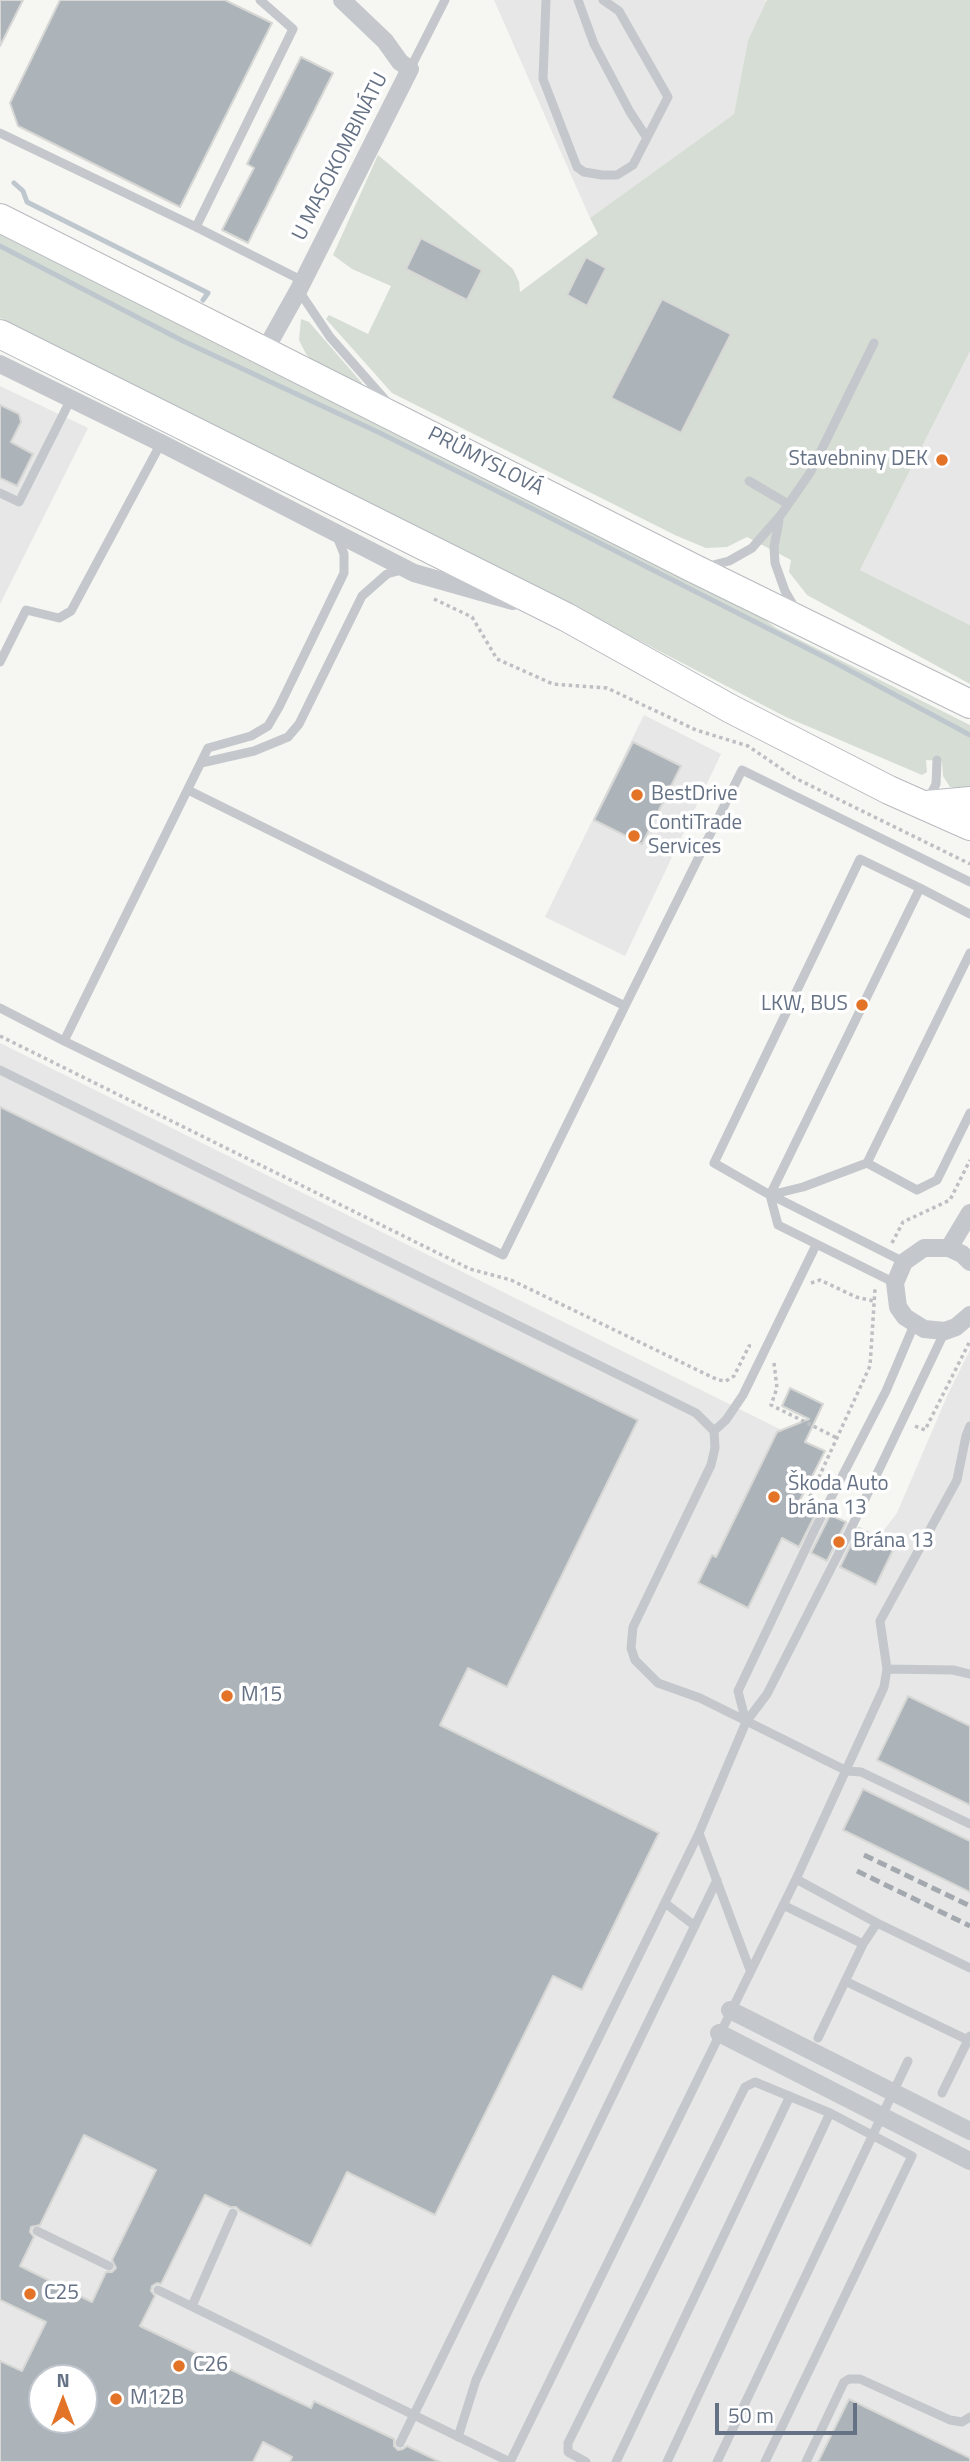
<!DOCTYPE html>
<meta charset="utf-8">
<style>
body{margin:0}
#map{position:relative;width:970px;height:2462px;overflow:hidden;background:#f6f6f3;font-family:"Titillium Web",sans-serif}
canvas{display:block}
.north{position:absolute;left:28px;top:2364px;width:70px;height:70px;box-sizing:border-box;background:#fff;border:2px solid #c1c6ce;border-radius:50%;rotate:0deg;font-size:19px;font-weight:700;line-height:28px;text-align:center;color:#657184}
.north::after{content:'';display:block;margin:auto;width:24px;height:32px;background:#e37326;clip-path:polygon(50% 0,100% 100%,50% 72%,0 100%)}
.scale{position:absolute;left:715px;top:2403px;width:142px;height:32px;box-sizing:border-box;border:4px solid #657184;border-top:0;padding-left:9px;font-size:21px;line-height:24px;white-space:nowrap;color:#657184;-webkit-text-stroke:5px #fff;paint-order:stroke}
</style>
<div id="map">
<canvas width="970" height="2462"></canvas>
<div class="north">N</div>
<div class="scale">50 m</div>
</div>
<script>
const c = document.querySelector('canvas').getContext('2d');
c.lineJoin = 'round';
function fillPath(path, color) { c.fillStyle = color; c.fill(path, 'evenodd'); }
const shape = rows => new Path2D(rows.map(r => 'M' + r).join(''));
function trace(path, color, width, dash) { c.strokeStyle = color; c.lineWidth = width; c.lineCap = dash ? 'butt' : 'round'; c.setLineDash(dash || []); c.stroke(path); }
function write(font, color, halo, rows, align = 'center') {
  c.font = font + ' "Titillium Web",sans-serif'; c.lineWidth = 7; c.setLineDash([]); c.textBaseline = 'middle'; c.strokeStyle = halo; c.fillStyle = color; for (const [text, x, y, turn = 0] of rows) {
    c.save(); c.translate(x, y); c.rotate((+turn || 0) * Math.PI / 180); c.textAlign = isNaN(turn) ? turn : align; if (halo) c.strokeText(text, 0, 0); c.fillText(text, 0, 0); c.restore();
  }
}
fillPath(shape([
 [494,0,764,0,767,1,748,40,734,114,590,218],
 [970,351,970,625,860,570],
 [0,386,88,428,0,604],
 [644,715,721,754,625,956,545,917],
 [0,1043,822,1450,823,1455,801,1500,878,1538,897,1513,948,1394,970,1350,970,2462,0,2462],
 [42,2378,84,2378,84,2420,42,2420]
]), '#e6e7e6');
fillPath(shape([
 [767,0,970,0,970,351,860,570,970,625,970,684,807,595,789,572,791,560,747,537,727,547,706,548,677,536,392,393,326,319,329,315,368,334,391,286,352,269,333,255,378,155,513,269,519,282,520,292,598,234,590,218,734,114,748,40],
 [0,234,752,610,776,628,970,725,970,790,950,787,943,776,942,761,926,760,927,772,922,775,786,717,615,628,0,318],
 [301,319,309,322,362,383,360,387,317,365,306,354,299,340]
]), '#d6ddd4');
trace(shape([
 [14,183,23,191,27,202,208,293,203,300],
 [0,246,183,341,380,433,529,507,832,661,970,735]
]), '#bfc7ce', 5);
const building = shape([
 [0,0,23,0,0,46,0,0],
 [60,0,225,0,272,23,180,207,18,126,10,103,60,0],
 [301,57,333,73,248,243,222,230,254,168,247,164,301,57],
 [421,238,482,270,467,300,406,269,421,238],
 [586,257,606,268,587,306,567,295,586,257],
 [662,299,731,334,681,433,611,398,662,299],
 [0,405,19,414,21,422,11,442,33,454,17,486,0,478,0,405],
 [633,742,681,766,642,844,594,820,633,742],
 [0,1107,638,1420,507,1687,468,1668,440,1725,659,1833,582,1990,553,1976,435,2215,347,2172,311,2246,240,2211,236,2207,230,2207,205,2195,161,2284,157,2283,152,2286,151,2291,155,2296,140,2326,311,2408,314,2401,394,2439,394,2446,398,2450,403,2449,407,2446,440,2462,290,2462,292,2457,263,2442,253,2462,0,2462,0,2361,22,2371,46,2322,0,2300,0,1107],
 [84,2135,156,2170,112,2260,116,2268,112,2272,106,2272,92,2302,20,2266,34,2237,30,2232,31,2227,40,2225,84,2135],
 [42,2378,84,2378,84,2420,42,2420,42,2378],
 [790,1388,823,1404,805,1442,825,1451,800,1500,818,1509,799,1547,782,1538,748,1608,698,1583,712,1555,716,1557,777,1432,809,1419,782,1406,790,1388],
 [830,1515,846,1522,827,1561,811,1553,830,1515],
 [859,1528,895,1546,876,1585,840,1567,859,1528],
 [908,1696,970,1726,970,1805,877,1760,908,1696],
 [863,1789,970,1841,970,1892,843,1830,863,1789],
 [849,2399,970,2458,970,2462,818,2462,849,2399]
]);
fillPath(building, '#acb3b9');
trace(building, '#d7d8d5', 2);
const primary = shape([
 [0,218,693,568,970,704],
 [0,334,566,617,731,709,889,790,970,826],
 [927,805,970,801]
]);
trace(primary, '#b7babf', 30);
trace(shape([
 [434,599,472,617,497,659,553,684,607,688,696,730,748,746,795,778,970,864],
 [0,1036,470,1269,511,1280,718,1380,726,1381,734,1376,749,1346,751,1346],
 [892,1243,903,1222,950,1200,970,1160],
 [811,1283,820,1280,856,1297,874,1301],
 [774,1363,777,1388,771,1405,837,1438],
 [915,1426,925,1430,970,1341],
 [807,1503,870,1366,875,1289]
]), '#bebfc2', 3.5, [3.5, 3.5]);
trace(shape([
 [546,0,543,79,577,167,584,172,602,175,617,175,633,165,668,97,619,11,603,0],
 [578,0,594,44,630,112,647,138],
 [410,69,445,0],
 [0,133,196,227,293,29,260,0],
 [196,227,303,281],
 [299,291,330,337,388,403],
 [749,481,788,504],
 [0,493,19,502,71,399],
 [779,521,774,547,775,563,785,591,796,610],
 [709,566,729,561,752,548,780,516,810,473,874,343],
 [0,662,26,610,59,618,71,611,161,443],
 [201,763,254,751,288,737,299,724,362,596,387,574,405,569],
 [188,790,625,1006,742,770,970,882],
 [929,798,936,784,937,760],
 [920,888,770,1195,714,1163,860,859,920,888,970,914],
 [0,1008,64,1041,208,748,251,736,268,726,279,707,344,573,344,554,336,534],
 [64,1041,503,1255,625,1006],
 [0,1070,696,1413,714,1431,715,1448,711,1465,633,1627,631,1648,635,1660,658,1683,700,1698,847,1771,861,1772,970,1824],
 [867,1163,917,1190,937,1180,970,1113],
 [770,1195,803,1187,867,1163,970,953],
 [770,1195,778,1225,895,1283],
 [771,1195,904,1262],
 [714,1431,726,1420,743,1395,816,1245],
 [887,1669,953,1670,970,1674],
 [746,1722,738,1691,815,1529,886,1391,914,1325],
 [699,1833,750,1970],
 [796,1879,877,1923,970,1968],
 [665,1903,695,1926],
 [783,1905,863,1944],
 [845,1981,970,2041],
 [818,2038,863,1944,877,1923],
 [942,2093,970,2036],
 [37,2231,109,2266],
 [158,2290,510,2462],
 [192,2306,233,2213],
 [458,2437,476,2380,510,2307,717,1880],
 [400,2443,699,1833,746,1722,767,1694,845,1541,945,1331],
 [510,2462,796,1879,884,1687,887,1669,880,1621,957,1480,966,1436,970,1426],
 [586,2462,568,2452,568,2443,745,2087,755,2082,830,2113,912,2156,765,2462],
 [616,2462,790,2096],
 [667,2462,830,2113],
 [717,2462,908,2061],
 [806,2462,844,2382,849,2379,860,2379,950,2420,962,2422,970,2417]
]), '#c4c7cb', 9);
trace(shape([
 [264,352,298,291,410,69,400,62,385,41,342,0],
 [0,364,161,443,414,573,513,601],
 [949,1248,970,1213],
 [970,1262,962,1254,949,1248,924,1248,904,1262,895,1283,898,1307,905,1317,924,1329,945,1331,956,1327,970,1315],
 [730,2010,970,2131],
 [719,2033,970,2161]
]), '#c4c7cb', 18);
trace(primary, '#fff', 28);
trace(shape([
 [864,1855,970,1906],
 [857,1871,970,1926]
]), '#a4a9b0', 5, [10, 5]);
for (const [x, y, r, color] of [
 [942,460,7,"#e37326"],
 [637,795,7,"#e37326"],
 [634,836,7,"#e37326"],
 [862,1005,7,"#e37326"],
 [774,1497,7,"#e37326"],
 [839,1542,7,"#e37326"],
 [227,1696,7,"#e37326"],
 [30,2294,7,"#e37326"],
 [179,2366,7,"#e37326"],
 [116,2399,7,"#e37326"]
]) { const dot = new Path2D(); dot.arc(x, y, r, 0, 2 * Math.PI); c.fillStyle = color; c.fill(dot); trace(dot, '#fff', 2.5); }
write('21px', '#657184', '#fff', [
 ["U MASOKOMBINÁTU",341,157,-63],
 ["PRŮMYSLOVÁ",485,462,27]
]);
write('21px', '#657184', '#fff', [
 ["Stavebniny DEK",928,460,"right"],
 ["BestDrive",651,795],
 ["ContiTrade",648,824],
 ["Services",648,848],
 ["LKW, BUS",848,1005,"right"],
 ["Škoda Auto",788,1485],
 ["brána 13",788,1509],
 ["Brána 13",853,1542],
 ["M15",241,1696],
 ["C25",44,2294],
 ["C26",193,2366],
 ["M12B",130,2399]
], 'left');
</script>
